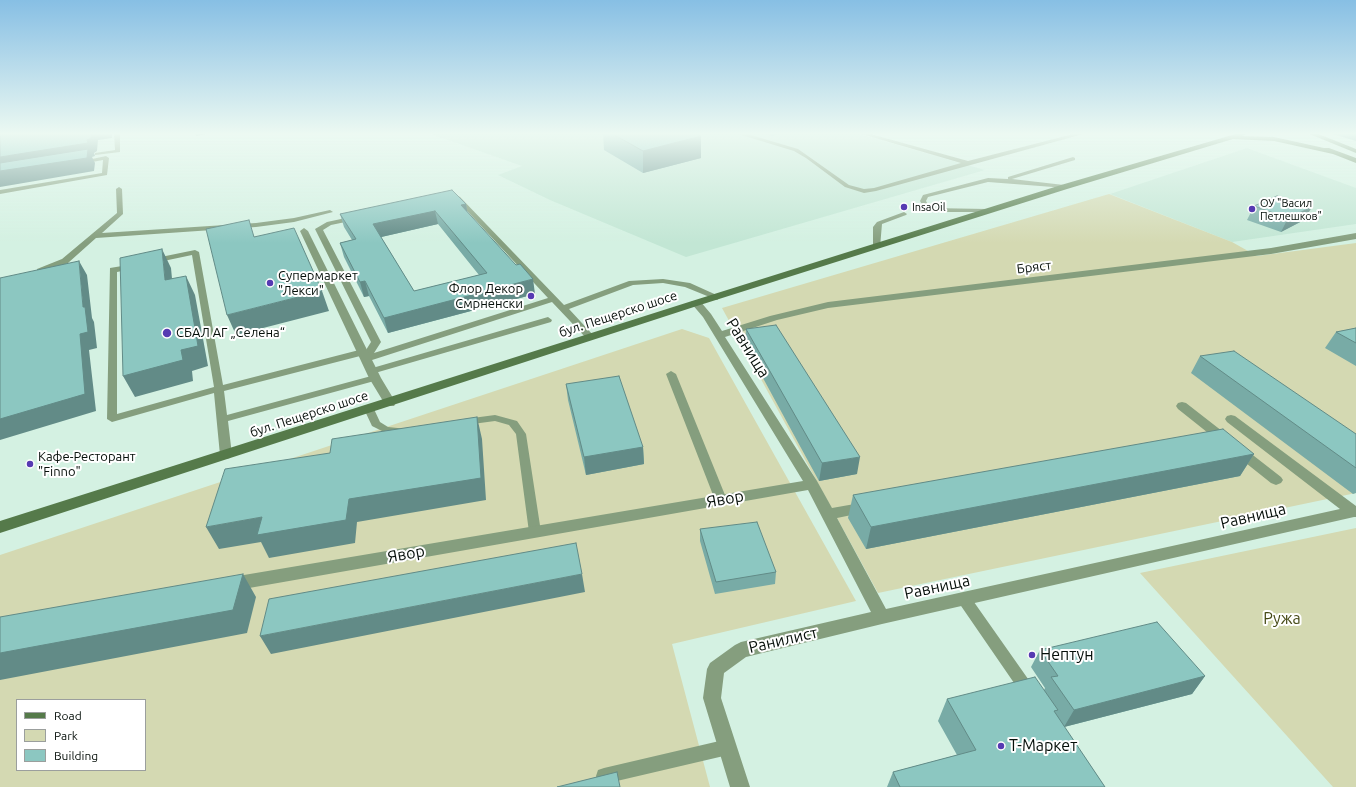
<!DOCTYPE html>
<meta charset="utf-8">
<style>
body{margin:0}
#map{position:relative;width:1356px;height:787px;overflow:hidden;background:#d4f1e2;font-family:Ubuntu,sans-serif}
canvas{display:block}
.legend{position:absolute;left:16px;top:699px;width:130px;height:72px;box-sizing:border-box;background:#fff;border:1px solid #9b9f9d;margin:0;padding:5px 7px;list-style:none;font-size:12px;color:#050e09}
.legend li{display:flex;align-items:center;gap:8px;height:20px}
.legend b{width:20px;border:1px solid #9b9f9d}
</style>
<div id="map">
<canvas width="1356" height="787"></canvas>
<ul class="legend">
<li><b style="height:5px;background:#557a4a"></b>Road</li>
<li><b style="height:11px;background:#d4d9b2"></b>Park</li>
<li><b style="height:11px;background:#8cc7c1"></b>Building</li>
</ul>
</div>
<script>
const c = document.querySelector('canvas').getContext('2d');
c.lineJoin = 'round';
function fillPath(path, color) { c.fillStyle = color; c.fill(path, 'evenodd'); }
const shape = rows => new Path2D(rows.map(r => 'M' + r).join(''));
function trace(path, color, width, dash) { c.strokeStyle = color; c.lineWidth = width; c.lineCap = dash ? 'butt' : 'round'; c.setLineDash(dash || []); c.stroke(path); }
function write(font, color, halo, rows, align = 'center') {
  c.font = font + ' Ubuntu,sans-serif'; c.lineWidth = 4; c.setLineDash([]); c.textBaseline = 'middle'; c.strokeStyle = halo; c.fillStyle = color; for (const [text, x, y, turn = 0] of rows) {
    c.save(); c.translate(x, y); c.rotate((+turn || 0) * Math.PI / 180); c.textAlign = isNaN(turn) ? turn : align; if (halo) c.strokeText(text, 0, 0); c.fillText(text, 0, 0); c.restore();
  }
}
fillPath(shape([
 [428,133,856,133,985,170,686,257,550,200,498,175,522,166],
 [1247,148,1356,188,1356,224,1232,242,1110,194]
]), '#c2e6d4');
fillPath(shape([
 [1109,194,1232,242,1257,256,1356,243,1356,493,878,593,722,308],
 [682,329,709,338,856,601,672,644,710,787,0,787,0,555],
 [17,700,145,700,145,770,17,770],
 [1356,528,1356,787,1333,787,1140,573]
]), '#d4d9b2');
fillPath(shape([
 [114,133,120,133,120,152,95,155,95,153,115,150,114,133],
 [735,133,744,133,798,149,849,185,864,189,874,188,961,163,858,133,867,133,968,161,1077,133,1087,133,876,191,864,193,845,187,806,158,794,151,735,133],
 [106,156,109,158,107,175,0,194,0,190,102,173,103,160,81,164,78,162,106,156],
 [1073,157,1075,158,1075,160,1012,179,1064,185,1066,186,1066,188,988,182,928,197,926,201,930,208,988,209,990,210,990,212,924,212,921,210,924,208,920,201,923,195,988,178,1008,179,1008,177,1073,157],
 [119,187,122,189,123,214,102,233,256,223,294,218,330,210,333,212,294,222,256,227,96,238,68,263,43,273,37,273,37,269,62,259,117,213,116,189,119,187],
 [458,196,460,197,564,305,629,281,663,279,690,283,721,297,717,300,685,287,663,283,633,285,569,309,593,335,595,337,593,339,587,339,552,302,369,361,363,361,361,359,364,355,224,391,227,415,375,375,380,378,378,380,228,421,232,455,230,458,226,459,222,458,220,455,214,393,112,422,107,419,110,268,134,264,138,266,137,268,117,272,117,414,214,387,192,255,154,263,151,263,151,259,195,250,199,252,223,385,363,349,366,350,371,342,315,229,327,222,355,216,358,218,355,220,331,225,323,230,381,342,374,353,548,298,456,199,455,198,458,196],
 [904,212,907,214,906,215,882,224,880,247,876,249,873,249,873,227,877,222,904,212],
 [548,317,552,320,551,322,375,373,369,373,367,371,369,369,548,317],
 [671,371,676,374,727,500,725,503,721,504,717,503,715,500,666,374,671,371],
 [369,406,373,407,380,422,388,427,407,429,408,431,407,433,386,433,372,426,364,409,369,406],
 [495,415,517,421,526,434,541,532,539,535,535,537,531,535,529,532,516,434,509,425,495,421,465,425,460,422,465,419,495,415],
 [964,593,969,595,1033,686,1036,691,1033,696,1028,698,1023,696,959,603,957,599,959,595,964,593],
 [728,739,734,741,736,747,734,753,728,755,604,784,598,782,596,776,598,770,604,768,728,739]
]), '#859e7e');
fillPath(shape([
 [304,228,308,231,381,378,396,403,394,406,386,406,369,378,300,231,304,228],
 [1356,233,1356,239,1271,254,828,308,777,320,725,337,817,481,832,508,866,502,871,503,873,507,871,511,837,518,886,609,1340,509,1227,422,1225,419,1227,416,1231,415,1235,416,1356,506,1356,517,1354,517,882,624,746,657,724,673,721,698,750,787,730,787,703,698,707,669,710,663,735,645,741,642,871,612,808,490,232,591,226,589,224,584,226,579,232,577,803,481,703,317,691,303,692,301,700,301,711,314,722,331,770,316,828,302,1271,248,1356,233],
 [1182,402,1186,403,1281,477,1283,480,1281,483,1276,485,1271,483,1178,409,1176,406,1178,403,1182,402]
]), '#859e7e');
fillPath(shape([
 [1239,133,1249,133,1242,136,1274,137,1324,148,1329,148,1356,158,1356,163,1333,154,1274,141,1233,139,1067,189,700,305,0,533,0,521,692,301,1061,185,1239,133],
 [1307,133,1316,133,1356,149,1356,153,1307,133]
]), '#557a4a');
fillPath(shape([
 [603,133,694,133,701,158,643,173,604,150],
 [762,133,780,133,772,136],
 [1329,133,1356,133,1356,141],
 [466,204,467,211,535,294,388,333,369,296,364,297,344,257,340,243,352,240,344,227,340,214],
 [438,224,479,275,414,291,381,237],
 [1254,206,1304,220,1281,232,1247,220],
 [1356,328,1356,366,1325,348,1336,332],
 [746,329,857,474,819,481,745,345],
 [1200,356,1356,434,1356,493,1353,494,1191,373],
 [566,384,643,447,644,464,586,475,568,400],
 [1254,454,1240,476,866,549,848,518,853,495],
 [700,529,776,572,775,584,715,594,700,541],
 [1040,650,1205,676,1192,694,1064,727,1105,787,887,787,893,772,957,755,938,721,947,699,1044,690,1045,688,1031,667]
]), '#78aba6');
fillPath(shape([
 [91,133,112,133,112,138,98,140,97,151,94,153,95,156,92,157,95,163,94,171,0,187,0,157,87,140],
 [195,133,211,133,196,136],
 [773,133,780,133,772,136],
 [701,136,701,158,643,173,643,151],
 [466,204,468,217,461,205],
 [1312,207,1304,220,1281,232,1288,218],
 [435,211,438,224,377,238,373,224],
 [162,249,171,268,174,300,165,280],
 [79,261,87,275,92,318,94,322,97,348,89,350,96,411,0,440,0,419,80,334,83,307],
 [186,276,195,295,208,366,192,371,193,381,135,397,123,376,181,350],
 [533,279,535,294,388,333,384,318],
 [365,281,369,296,364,297,360,282],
 [322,291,329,311,236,335,227,315],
 [477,417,482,439,486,500,357,522,355,543,269,558,261,542,219,549,206,527,262,517,349,499],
 [643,447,644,464,586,475,584,457],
 [1254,454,1240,476,866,549,871,527],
 [860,457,857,474,819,481,822,463],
 [243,574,256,597,247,633,0,680,0,653],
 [582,574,585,592,271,654,260,636],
 [1205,676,1192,694,1064,727,1074,710]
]), '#628b87');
const building = shape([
 [0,133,91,133,91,138,87,140,88,143,0,157,0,133],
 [611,133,694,133,701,136,643,151,611,133],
 [88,149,87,158,0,171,0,163,88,149],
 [452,190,466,204,461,205,516,265,520,264,533,279,384,318,365,281,360,282,340,243,356,239,340,214,452,190],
 [435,211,487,273,414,291,373,224,435,211],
 [1277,196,1312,207,1288,218,1254,206,1277,196],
 [249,220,254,237,294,228,322,291,227,315,206,229,249,220],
 [162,249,165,280,186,276,198,346,181,350,183,360,123,376,120,258,162,249],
 [79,261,83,307,85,307,88,332,80,334,85,394,0,419,0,278,79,261],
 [776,325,860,457,822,463,746,329,776,325],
 [1356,328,1356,343,1336,332,1356,328],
 [1234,351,1356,434,1356,468,1200,356,1234,351],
 [619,376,643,447,584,457,566,384,619,376],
 [477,417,481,478,349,499,346,520,257,535,262,517,206,527,225,469,330,453,332,439,477,417],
 [1223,429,1254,454,871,527,853,495,1223,429],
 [757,522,776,572,716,582,700,529,757,522],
 [576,543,582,574,260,636,269,599,576,543],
 [243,574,233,610,0,653,0,617,243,574],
 [1157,622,1205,676,1074,710,1051,677,1058,676,1040,650,1157,622],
 [1035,677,1058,710,1054,711,1105,787,900,787,893,772,976,750,947,699,1035,677],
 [617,772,620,787,557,787,617,772]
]);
fillPath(building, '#8cc7c1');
trace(building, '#628b87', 1);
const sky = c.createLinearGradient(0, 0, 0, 243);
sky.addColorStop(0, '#87bfe4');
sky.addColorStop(0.55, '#ecf9f2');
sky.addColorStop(1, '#ecf9f200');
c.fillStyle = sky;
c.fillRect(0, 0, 1356, 243);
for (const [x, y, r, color] of [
 [904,207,4,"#563ab2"],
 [1252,209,4,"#563ab2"],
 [270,283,4,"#563ab2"],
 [531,296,4,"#563ab2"],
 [167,333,5,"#563ab2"],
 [30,464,4,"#563ab2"],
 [1032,655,4,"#563ab2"],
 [1001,746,4,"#563ab2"]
]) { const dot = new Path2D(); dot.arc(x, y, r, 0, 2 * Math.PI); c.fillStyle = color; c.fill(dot); trace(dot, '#fff', 1.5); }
write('11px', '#050e09', '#fff', [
 ["ОУ \"Васил",1260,203],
 ["Петлешков\"",1260,216],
 ["InsaOil",912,207]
], 'left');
write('13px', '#050e09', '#fff', [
 ["Бряст",1034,267,-7],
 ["бул. Пещерско шосе",618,314,-18],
 ["бул. Пещерско шосе",309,414,-18]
]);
write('13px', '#050e09', '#fff', [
 ["Супермаркет",278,276],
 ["\"Лекси\"",278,291],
 ["Флор Декор",523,289,"right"],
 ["Смрненски",523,304,"right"],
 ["СБАЛ АГ „Селена“",176,333],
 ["Кафе-Ресторант",38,457],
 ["\"Finno\"",38,472]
], 'left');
write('16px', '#050e09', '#fff', [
 ["Равнища",748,348,58],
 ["Явор",725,499,-10],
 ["Равнища",1253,516,-13],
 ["Явор",406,554,-10],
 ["Равнища",937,587,-12],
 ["Ранилист",783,640,-13]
]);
write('16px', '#454915', '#fff', [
 ["Ружа",1282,619]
]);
write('16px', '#050e09', '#fff', [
 ["Нептун",1040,655],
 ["Т-Маркет",1009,746]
], 'left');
</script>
